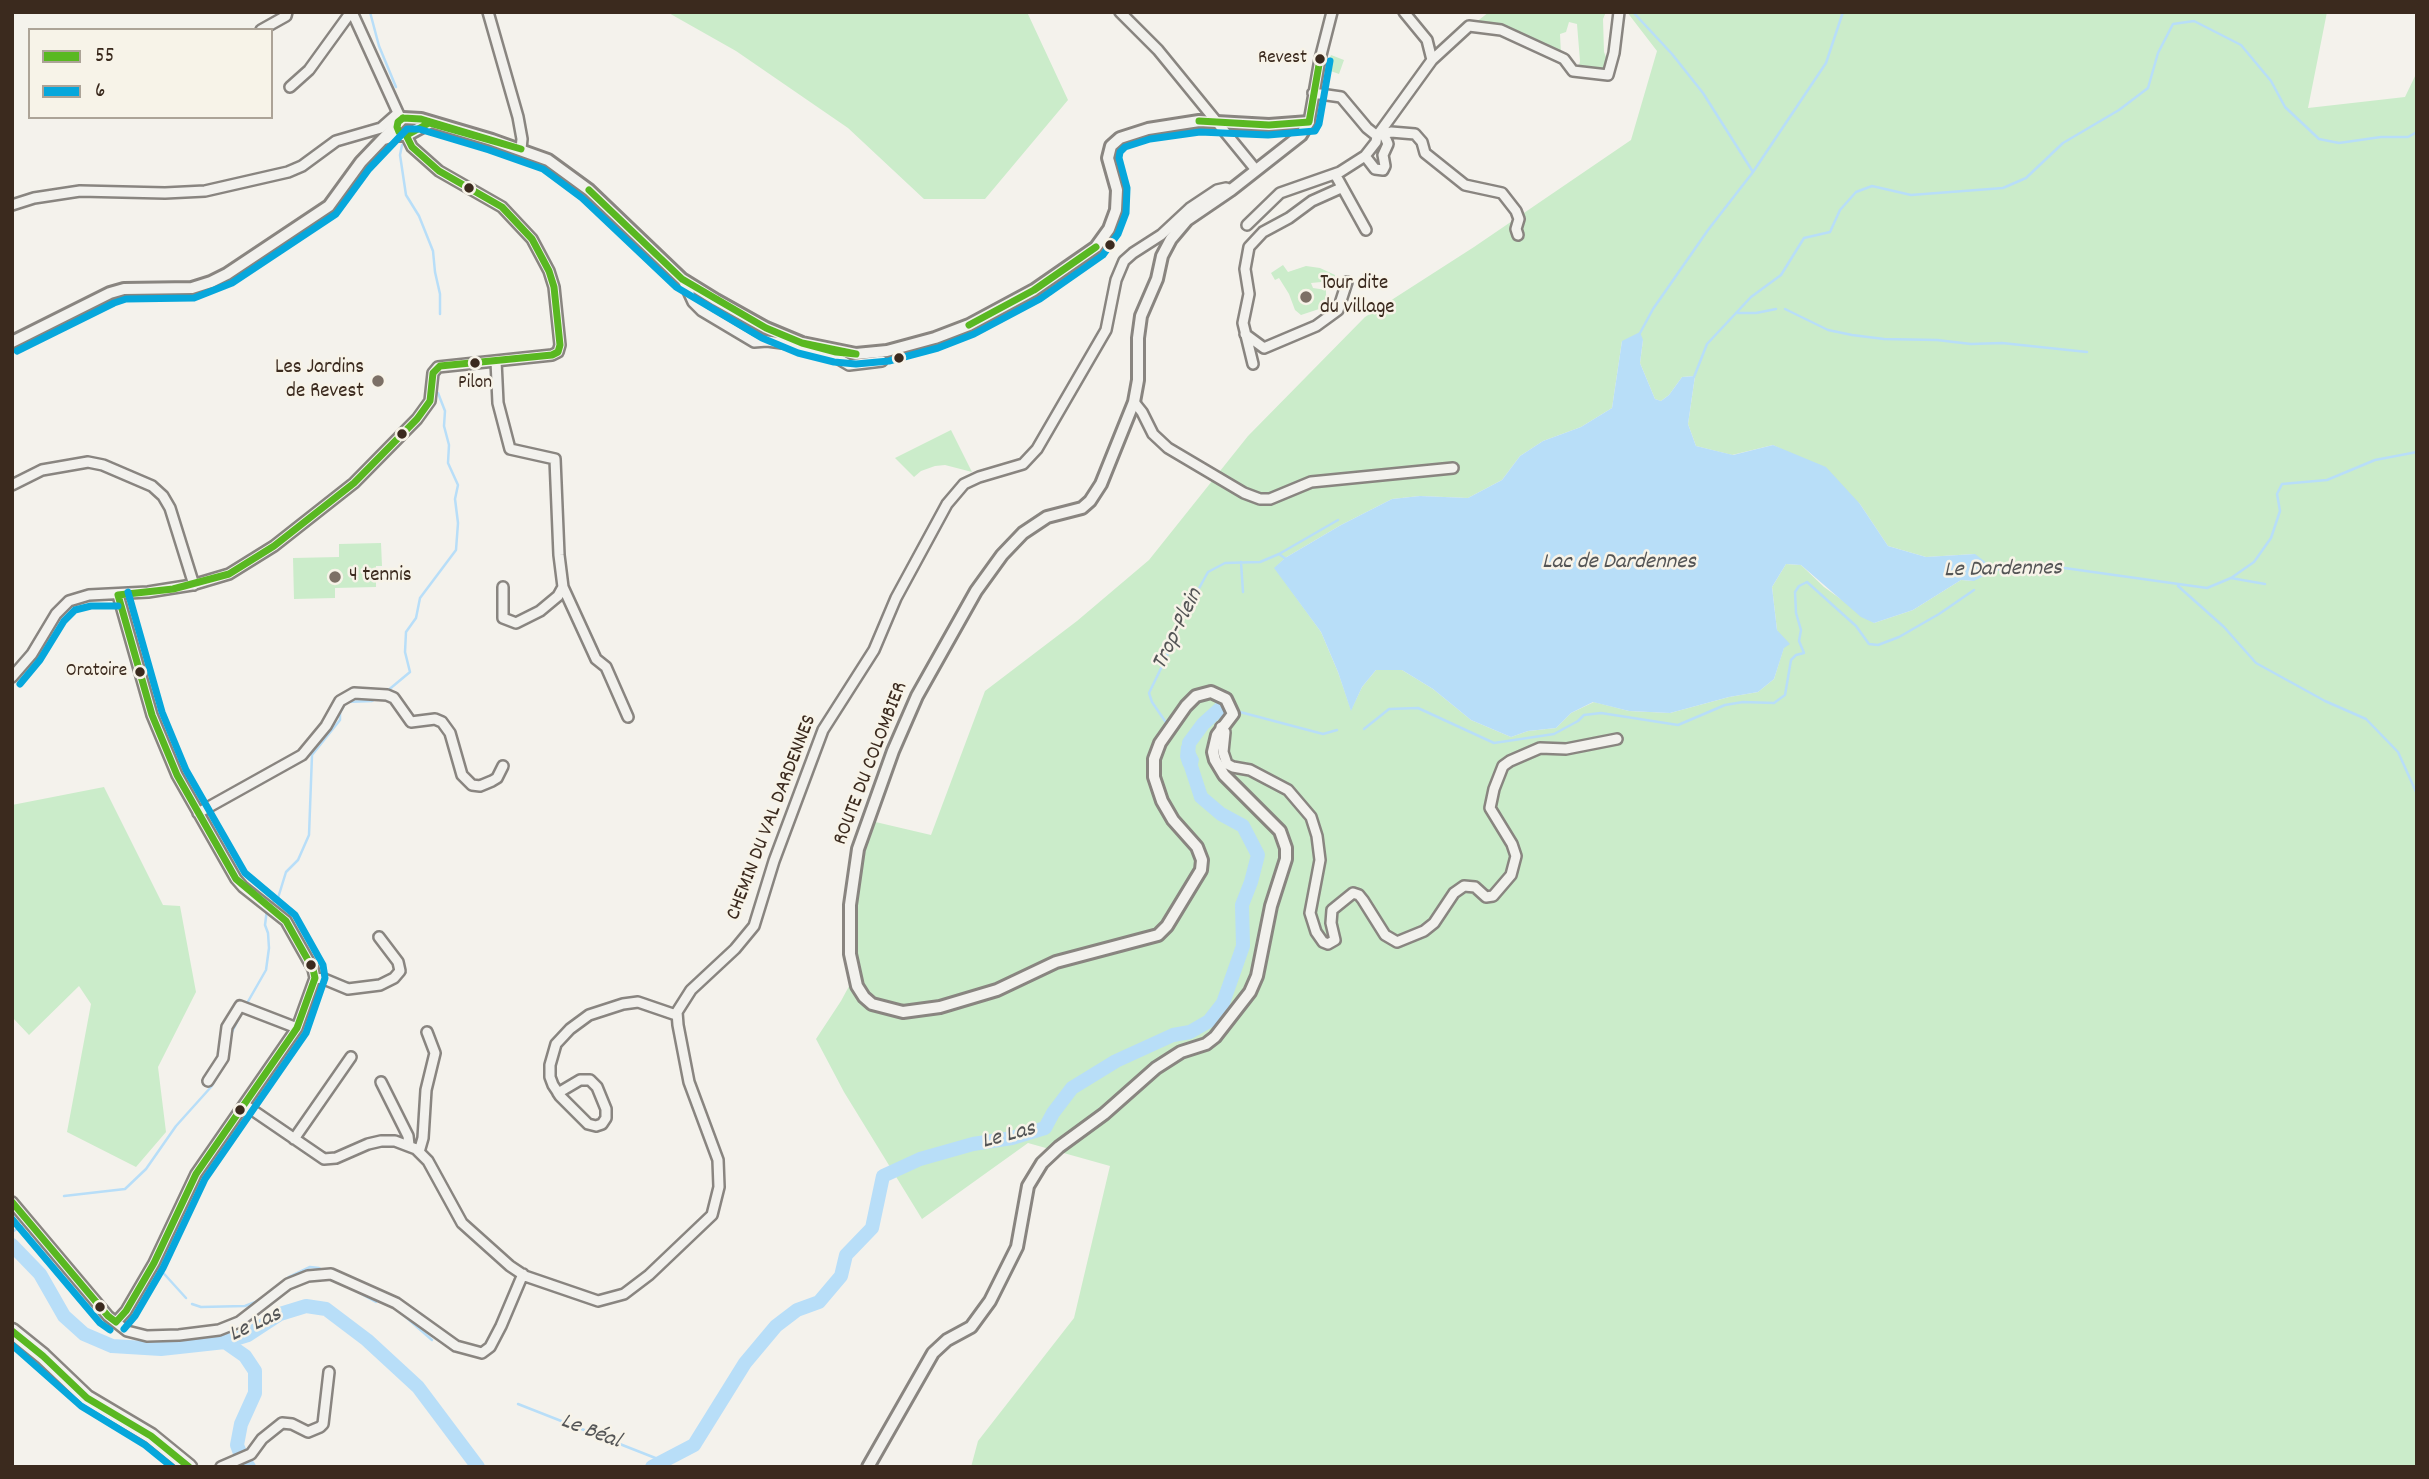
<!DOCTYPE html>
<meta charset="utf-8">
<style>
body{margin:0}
#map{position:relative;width:2429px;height:1479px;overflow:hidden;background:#f4f2ec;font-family:Dekko,sans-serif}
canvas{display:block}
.frame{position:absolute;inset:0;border:14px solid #3b2a1e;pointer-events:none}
.legend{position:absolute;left:28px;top:28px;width:245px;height:91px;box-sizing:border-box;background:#f7f3e8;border:2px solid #aca397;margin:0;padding:9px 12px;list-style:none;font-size:21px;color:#3b2a1e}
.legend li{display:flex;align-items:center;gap:14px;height:35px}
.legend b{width:35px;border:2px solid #aca397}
</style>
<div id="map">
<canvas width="2429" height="1479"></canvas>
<div class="frame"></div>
<ul class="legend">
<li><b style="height:9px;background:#59b821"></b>55</li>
<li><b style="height:9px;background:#06a7dc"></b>6</li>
</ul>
</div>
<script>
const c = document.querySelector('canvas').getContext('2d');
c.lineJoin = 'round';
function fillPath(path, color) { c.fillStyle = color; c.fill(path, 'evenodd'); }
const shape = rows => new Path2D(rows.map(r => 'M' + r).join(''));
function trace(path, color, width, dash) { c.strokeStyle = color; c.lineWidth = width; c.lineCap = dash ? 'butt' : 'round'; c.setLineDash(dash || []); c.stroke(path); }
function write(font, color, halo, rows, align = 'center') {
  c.font = font + ' Dekko,sans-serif'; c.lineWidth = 5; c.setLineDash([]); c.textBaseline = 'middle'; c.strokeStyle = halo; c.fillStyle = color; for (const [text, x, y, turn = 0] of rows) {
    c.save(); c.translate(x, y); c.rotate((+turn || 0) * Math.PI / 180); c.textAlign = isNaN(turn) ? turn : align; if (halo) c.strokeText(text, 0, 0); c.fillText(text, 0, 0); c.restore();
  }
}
fillPath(shape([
 [667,12,1027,12,1068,100,985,199,924,199,848,128,736,51],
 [1489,12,1606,12,1603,19,1604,52,1608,62,1605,71,1578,71,1580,61,1577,24,1569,22,1566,32,1560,34,1561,54,1475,23],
 [1627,12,2327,12,2308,108,2405,97,2417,72,2417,1467,971,1467,978,1441,1074,1318,1110,1166,1028,1143,922,1219,844,1092,816,1039,841,1001,854,977,849,914,867,820,931,835,985,691,1077,621,1149,560,1248,436,1365,317,1474,247,1631,140,1657,51],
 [1643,340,1640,363,1655,399,1661,401,1669,395,1682,377,1695,376,1688,424,1696,446,1732,455,1773,445,1791,454,1860,504,1888,546,1926,557,1975,554,1974,581,1961,580,1913,610,1874,623,1824,587,1801,565,1786,564,1772,587,1777,630,1784,647,1774,679,1758,692,1729,697,1670,713,1629,711,1594,702,1571,713,1556,728,1528,731,1511,737,1471,720,1433,689,1402,670,1376,670,1362,687,1351,710,1338,672,1321,632,1275,568,1285,558,1341,525,1392,499,1420,496,1468,498,1502,480,1520,456,1543,441,1581,427,1612,408,1622,341],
 [1331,55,1344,60,1339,74,1325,69],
 [1283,265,1288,272,1306,266,1320,268,1335,275,1335,281,1330,286,1321,282,1311,283,1313,288,1326,290,1326,299,1319,309,1301,315,1295,310,1289,294,1279,278,1275,280,1271,273],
 [951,430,972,472,945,465,935,466,921,471,914,477,895,458],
 [381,543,382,566,376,566,376,587,335,588,335,598,294,599,293,558,339,557,339,544],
 [104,787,163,905,180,906,196,992,158,1067,166,1132,136,1167,67,1132,91,1004,79,986,29,1035,12,1017,12,805]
]), '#cbecca');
fillPath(shape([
 [1640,332,1643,340,1640,363,1655,399,1661,401,1669,395,1682,377,1695,376,1688,424,1696,446,1733,455,1773,445,1826,467,1860,504,1888,546,1926,557,1975,554,1996,570,1974,581,1961,580,1913,610,1874,623,1861,617,1801,565,1786,564,1772,587,1777,630,1790,644,1784,648,1774,679,1758,692,1729,697,1670,713,1629,711,1593,702,1571,713,1556,728,1528,731,1511,737,1471,720,1433,689,1402,670,1376,670,1362,687,1351,711,1338,672,1321,632,1274,568,1285,558,1341,525,1392,499,1420,496,1468,498,1502,480,1520,456,1543,441,1581,427,1612,408,1622,341],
 [1184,743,1189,743,1193,747,1199,759,1197,771,1193,774,1183,766,1180,757,1181,746]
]), '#b8def8');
trace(shape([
 [370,12,379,46,396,87],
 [1633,12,1672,54,1703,93,1753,172],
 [402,145,400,155,406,195,419,216,433,251,435,272,440,294,440,314],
 [1785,309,1828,330,1852,335,1884,339,1937,340,1971,344,2002,343,2087,352],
 [1738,313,1756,313,1776,309],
 [1640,333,1653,309,1708,230,1753,172,1826,63,1843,12],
 [1694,377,1707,344,1751,297,1781,275,1804,238,1830,232,1840,210,1856,192,1872,186,1911,195,2003,188,2026,178,2063,143,2119,110,2148,88,2158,53,2173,24,2194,21,2241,45,2271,81,2285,107,2319,139,2339,143,2381,137,2408,137,2417,132],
 [1279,554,1338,520],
 [1241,562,1243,592],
 [1993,570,2043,565,2207,588,2231,578,2265,584],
 [2231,578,2254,562,2271,538,2280,511,2277,494,2282,484,2327,480,2375,460,2417,452],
 [2178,586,2224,627,2256,663,2325,701,2366,719,2398,752,2417,794],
 [386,692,410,672,405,652,406,632,416,618,420,598,456,550,458,523,455,499,458,485,448,463,449,445,444,426,445,411,438,393],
 [1240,712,1323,734,1337,730],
 [1167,724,1152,702,1149,693,1167,656,1170,641,1208,572,1225,563,1260,562,1279,554,1286,559],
 [1364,729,1389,709,1418,708,1494,743,1554,734,1578,721,1584,715,1601,713,1678,725,1725,705,1743,702,1774,703,1785,695,1791,660,1796,655,1804,653,1799,641,1801,630,1796,613,1795,592,1799,586,1807,582,1856,626,1869,644,1878,645,1899,637,1939,614,1974,590],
 [271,904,278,898,286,872,298,860,309,835,312,755,340,720,340,713,346,702,372,701,378,698],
 [246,1005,266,970,269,948,268,933,265,925,267,909],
 [230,1036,243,1010],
 [64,1196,125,1189,146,1169,176,1126,211,1087,228,1059,229,1046],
 [12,1232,27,1223],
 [157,1266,186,1298],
 [345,1285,376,1302],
 [192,1304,201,1307,245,1306,258,1301,289,1277,310,1267,319,1268,325,1272],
 [400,1312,432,1340],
 [518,1404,663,1461]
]), '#b8def8', 2.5);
trace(shape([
 [12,1245,40,1274,64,1316,84,1334,112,1346,161,1349,225,1342,248,1335,280,1314,306,1306,326,1309,367,1340,418,1387,478,1467],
 [225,1342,245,1356,255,1371,255,1393,241,1424,237,1445,243,1461,249,1467],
 [652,1467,694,1445,745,1363,776,1326,797,1310,819,1302,841,1276,846,1255,872,1228,883,1176,920,1159,973,1144,1012,1138,1045,1128,1053,1113,1072,1088,1116,1061,1173,1035,1190,1032,1209,1021,1223,1003,1243,946,1242,905,1251,882,1258,855,1243,826,1221,814,1201,797,1188,757,1189,743,1203,724,1223,706]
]), '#b8def8', 14);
const minor = shape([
 [352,12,399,115],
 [488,12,518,117,522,139,521,149],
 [1120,12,1158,50,1256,170],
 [1404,12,1427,40,1432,60],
 [261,30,286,16,287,12],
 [290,87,309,70,351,12],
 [1313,93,1341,97,1367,128,1377,136],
 [1309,122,1320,59,1332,12],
 [1378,136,1391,132,1415,134,1422,142,1425,153,1465,185,1502,193,1516,211,1519,219,1516,229,1518,235],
 [1365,156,1375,169,1383,170,1385,166,1383,155,1388,144,1385,137,1382,134],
 [1335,174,1366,230],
 [12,205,34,198,80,191,165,193,205,191,288,172,302,166,336,141,381,128,398,113],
 [1247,225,1280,193,1340,172,1365,156,1376,142,1377,136,1432,60,1469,26,1501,30,1564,59,1573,71,1608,75,1614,53,1619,12],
 [683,280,693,302,702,311,754,342,767,341,790,344,837,358],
 [1245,334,1264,348,1316,326,1338,310,1347,282],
 [836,355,837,358,849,365,882,361],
 [496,361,498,403,510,449,555,459,559,555,563,587,596,659,606,667,628,717],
 [1253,364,1243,323,1249,294,1245,269,1249,247,1263,232,1289,218,1312,201,1341,188],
 [1134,402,1142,412,1153,434,1168,448,1244,493,1260,499,1270,499,1311,482,1453,468],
 [12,485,42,470,88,462,103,465,152,486,163,496,170,508,194,585],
 [503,587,503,618,516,623,540,611,558,596,563,587],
 [12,677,32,654,56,614,69,601,89,595,148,592,192,585,229,574,274,546,354,483,417,419,430,401,433,373,438,367,552,355,558,352,560,345,554,287,549,271,532,239,502,207,439,171,412,147,406,135],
 [1221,727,1225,732,1223,752,1227,764,1233,767,1250,770,1288,790,1311,817,1317,836,1320,860,1310,913,1316,932,1323,942,1328,944,1335,940,1331,923,1332,910,1353,893,1359,895,1363,900,1385,935,1397,942,1424,931,1434,923,1454,893,1464,886,1475,887,1486,897,1493,896,1511,875,1516,856,1512,844,1490,808,1494,789,1503,766,1510,761,1540,748,1566,749,1617,739],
 [198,813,302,755,326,726,340,701,354,693,387,695,394,698,411,722,435,719,442,722,450,733,462,775,472,785,480,786,492,781,497,778,503,766],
 [315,978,324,979,348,989,380,985,394,978,400,971,398,962,379,937],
 [208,1081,223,1058,227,1027,240,1006,297,1028],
 [381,1082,408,1136,409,1145],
 [558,1093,580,1080,590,1080,597,1087,606,1109,606,1118,602,1124,596,1126,588,1124,560,1096,558,1093,557,1091,553,1085,550,1077,550,1065,556,1044,570,1029,589,1015,623,1004,638,1002,676,1015],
 [245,1105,324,1159,336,1158,368,1144,381,1141,395,1141,416,1149,428,1161,462,1223,510,1266,525,1276,598,1301,624,1294,649,1275,712,1215,719,1187,718,1160,689,1082,678,1025,677,1012,691,990,735,949,754,926,774,861,823,730,874,650,896,598,947,504,964,484,979,477,1023,464,1037,449,1106,330,1116,280,1124,261,1133,253,1161,235,1190,208,1217,190,1226,188,1231,190],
 [294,1139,351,1057],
 [419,1152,423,1138,426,1090,435,1053,427,1032],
 [12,1202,108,1316,127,1331,147,1336,179,1335,219,1330,239,1322,288,1284,308,1276,331,1274,396,1303,456,1346,482,1353,490,1347,501,1326,523,1274],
 [116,1322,126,1311,154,1263,196,1174,297,1028,315,978,313,969,286,921,243,887,236,879,177,775,152,715,118,595],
 [221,1467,251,1454,262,1439,282,1423,292,1424,308,1432,320,1427,323,1424,329,1372]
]);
const tertiary = shape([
 [384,139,396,135,407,135,429,123],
 [12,342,110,293,124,289,192,288,211,282,227,274,329,206,361,162,403,118,421,119,492,140,548,160,589,190,682,279,716,300,766,328,802,343,856,354,887,351,935,338,969,325,1034,290,1096,247,1109,229,1116,210,1117,190,1108,158,1111,146,1120,138,1148,129,1199,121,1269,125,1309,122],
 [868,1467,933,1353,947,1340,971,1327,990,1301,1017,1247,1028,1186,1042,1163,1059,1147,1104,1114,1156,1068,1181,1052,1206,1044,1215,1037,1250,992,1257,976,1271,906,1286,859,1286,848,1280,831,1224,775,1215,760,1213,752,1217,735,1233,714,1226,699,1211,692,1196,696,1186,706,1160,743,1154,759,1154,777,1162,801,1173,820,1197,847,1202,860,1201,870,1167,926,1158,935,1056,962,997,990,940,1007,903,1012,872,1004,864,997,857,986,850,954,850,905,858,849,893,751,917,696,976,591,1002,555,1023,533,1047,517,1082,508,1090,501,1101,484,1134,402,1138,380,1138,338,1141,316,1157,279,1162,256,1171,239,1187,220,1231,190,1301,135,1309,122]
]);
const primary = shape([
 [12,1331,43,1356,87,1398,151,1436,189,1467]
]);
trace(minor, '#898580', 14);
trace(tertiary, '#898580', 16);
trace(primary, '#898580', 19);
trace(minor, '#f2f1ed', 9);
trace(tertiary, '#f2f1ed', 10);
trace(primary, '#f2f1ed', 14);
trace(shape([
 [403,118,421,119,521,149,429,123,407,135,399,132,397,127,398,122,403,118],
 [1199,121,1269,125],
 [1199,121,1269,125],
 [1269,125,1309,122,1320,59],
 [589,190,682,279],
 [589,190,682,279],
 [682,279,766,328,802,343],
 [1034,290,1096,247],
 [1034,290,1096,247],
 [969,325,1034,290],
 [969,325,1034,290],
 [802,343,856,354],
 [802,343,836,352,856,354],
 [118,595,173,589,229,574,274,546,354,483,417,419,430,401,433,373,440,366,552,355,558,352,560,345,554,287,549,271,532,239,502,207,439,171,412,147,406,135],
 [12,1202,108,1316,116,1322],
 [116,1322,126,1311,154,1263,196,1174,297,1028,315,978,313,969,286,921,236,879,177,775,152,715,118,595],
 [12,1331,43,1356,87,1398,151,1436,189,1467]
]), '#59b821', 7);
trace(shape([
 [17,351,114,303,126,299,194,298,232,283,336,214,369,169,407,129,419,129,489,150,543,169,582,198,676,287,762,338,798,353,834,362,856,364,889,361,938,348,974,334,1040,299,1103,255,1118,234,1126,213,1127,188,1119,158,1120,152,1125,147,1150,139,1200,132,1268,135,1315,131,1319,124,1330,61],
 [20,684,40,660,64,621,75,610,91,606,118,606],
 [12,1219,100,1323,110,1330],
 [124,1329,135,1316,163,1268,205,1179,306,1033,325,978,323,965,295,915,245,873,186,770,162,712,128,592],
 [12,1345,81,1406,145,1445,172,1467]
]), '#06a7dc', 7);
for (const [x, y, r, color] of [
 [1320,59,6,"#3b2a1e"],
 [469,188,6,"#3b2a1e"],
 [1110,245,6,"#3b2a1e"],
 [1306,297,7,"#7c7066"],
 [899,358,6,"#3b2a1e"],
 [475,363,6,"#3b2a1e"],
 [378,381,7,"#7c7066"],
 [402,434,6,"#3b2a1e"],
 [335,577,7,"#7c7066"],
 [140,672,6,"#3b2a1e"],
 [311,965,6,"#3b2a1e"],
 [240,1110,6,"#3b2a1e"],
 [100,1307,6,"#3b2a1e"]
]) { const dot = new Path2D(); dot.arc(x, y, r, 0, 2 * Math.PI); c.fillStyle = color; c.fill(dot); trace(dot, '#f7f3e8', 2.5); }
write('19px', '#3b2a1e', '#f7f3e8', [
 ["Revest",1307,59],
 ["Pilon",475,384,"center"],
 ["Oratoire",127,672]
], 'right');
write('21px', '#3b2a1e', '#f7f3e8', [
 ["Tour dite",1320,285],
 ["du village",1320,309],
 ["Les Jardins",364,369,"right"],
 ["de Revest",364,393,"right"],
 ["4 tennis",349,577]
], 'left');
write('21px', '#3b2a1e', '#f7f3e8', [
 ["ROUTE DU COLOMBIER",872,764,-69],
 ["CHEMIN DU VAL DARDENNES",773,818,-69]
]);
write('italic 23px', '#545556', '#f7f3e8', [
 ["Lac de Dardennes",1619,564],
 ["Le Dardennes",2003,571,-1],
 ["Trop-Plein",1179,630,-64],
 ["Le Las",1009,1137,-15],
 ["Le Las",256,1326,-25],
 ["Le Béal",590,1433,21]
]);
</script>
